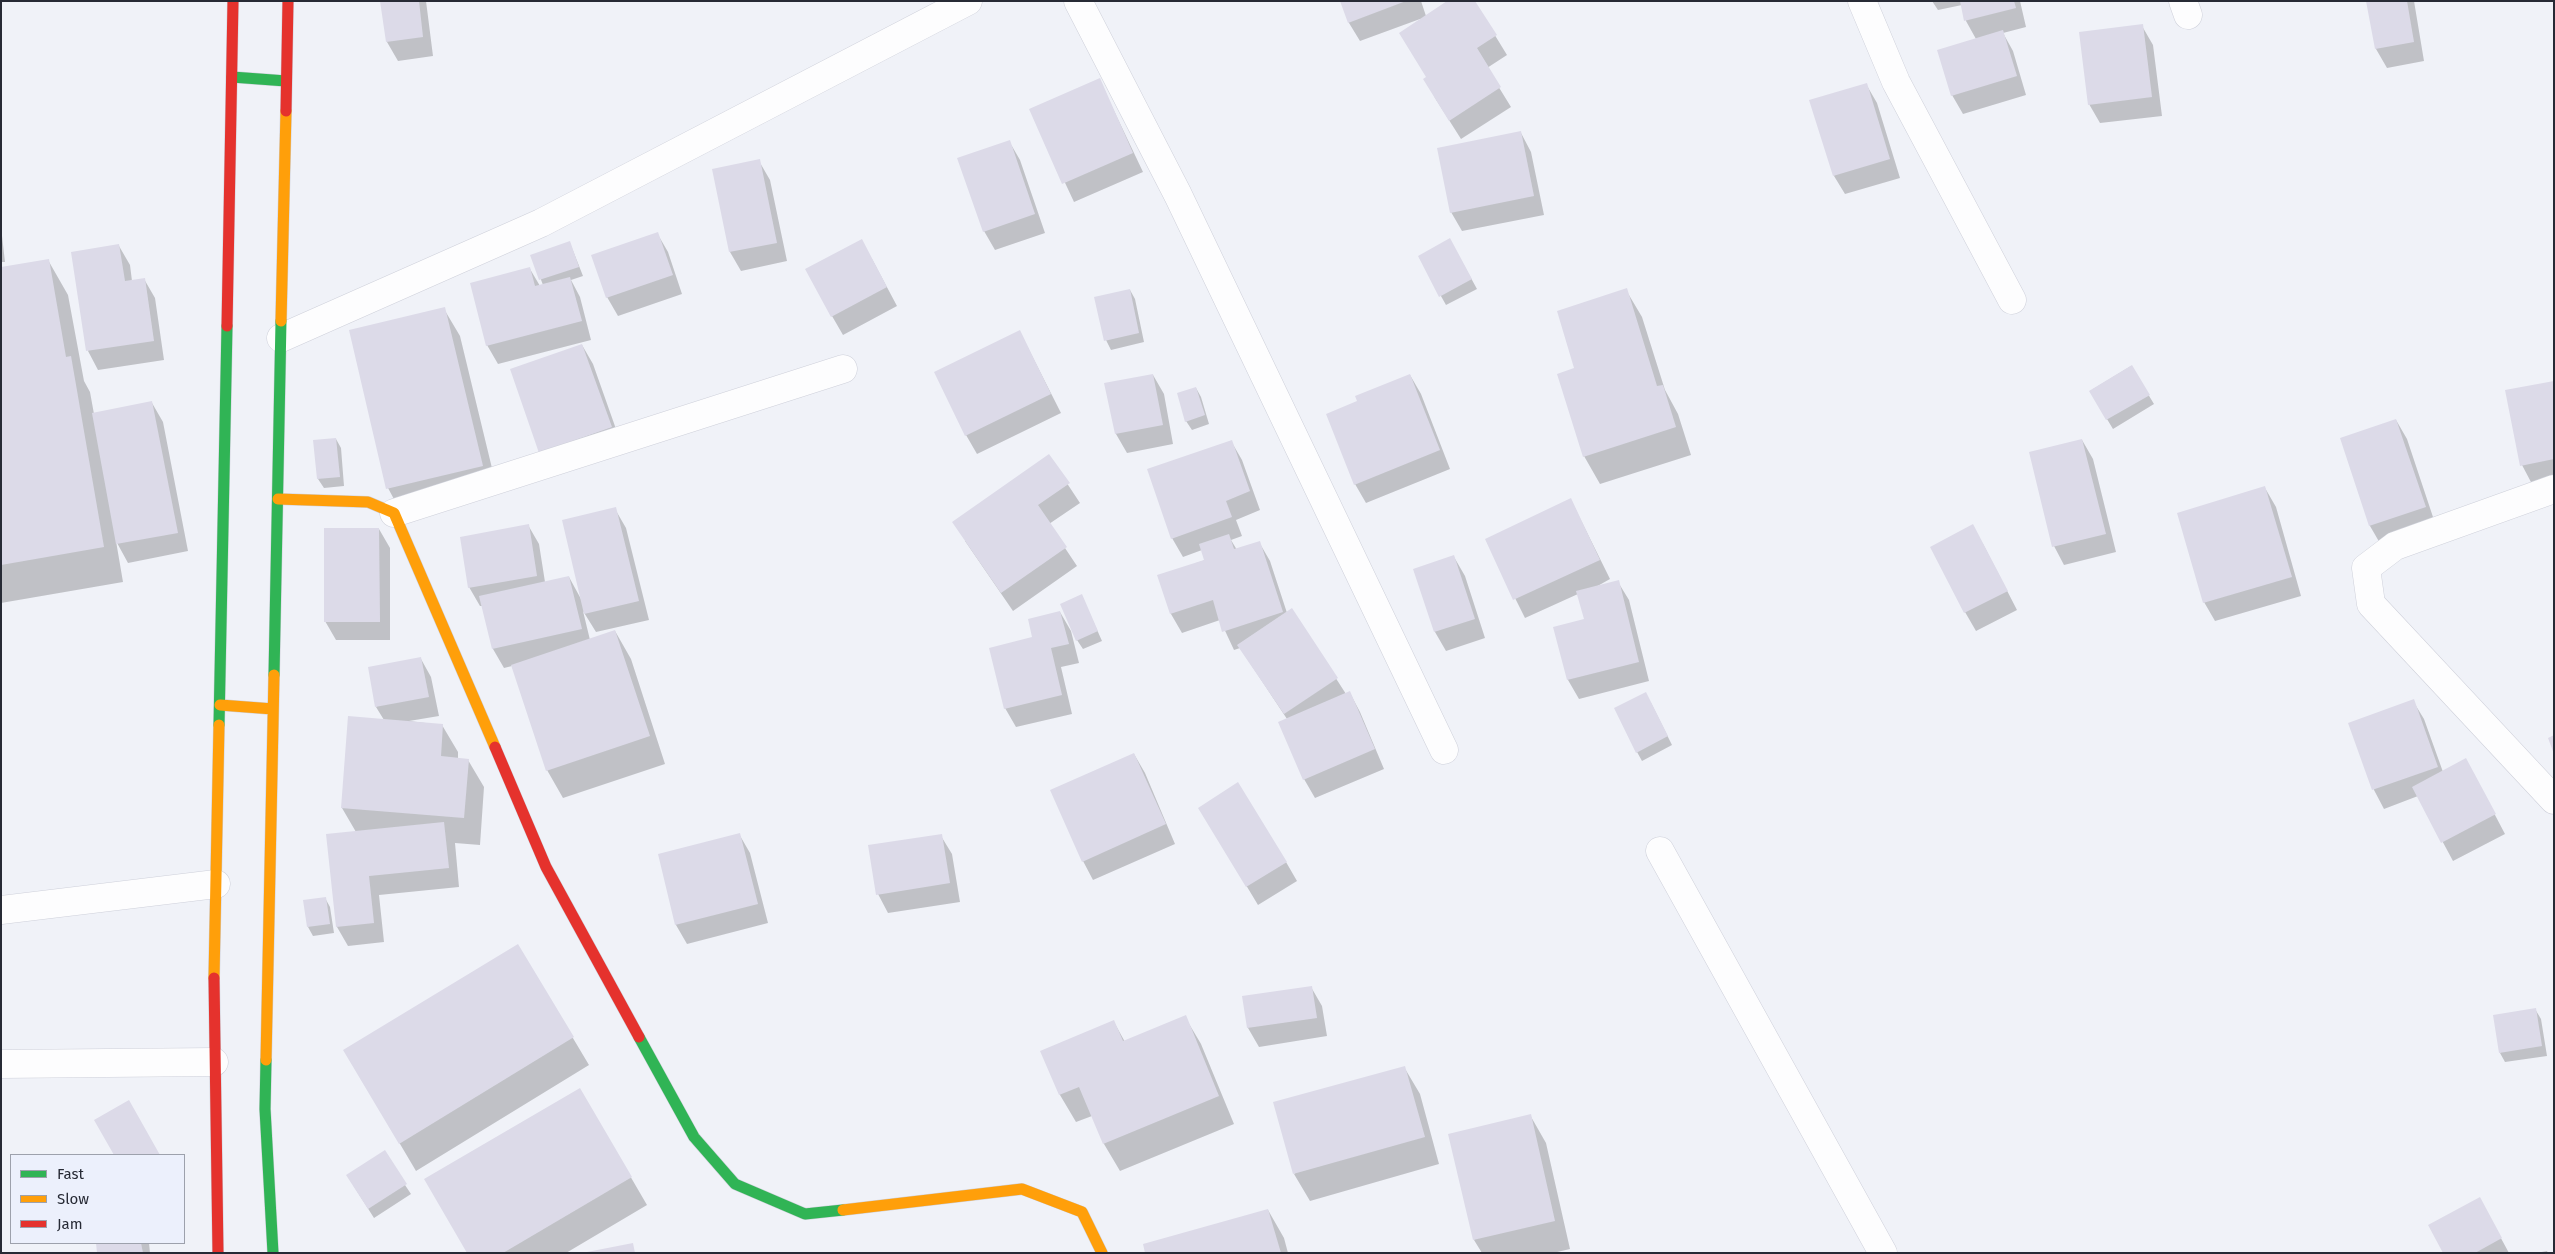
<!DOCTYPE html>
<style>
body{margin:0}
#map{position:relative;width:2555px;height:1254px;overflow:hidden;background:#f0f2f8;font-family:"Fira Sans",sans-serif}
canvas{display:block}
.frame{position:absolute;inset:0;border:2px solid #272a35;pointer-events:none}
.legend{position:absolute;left:10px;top:1154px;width:175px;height:90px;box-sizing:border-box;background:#ecf0fc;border:1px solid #9da1ac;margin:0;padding:6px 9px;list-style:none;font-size:15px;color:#272a35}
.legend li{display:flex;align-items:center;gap:10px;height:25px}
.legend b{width:25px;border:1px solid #9da1ac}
</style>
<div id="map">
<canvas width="2555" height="1254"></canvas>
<div class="frame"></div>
<ul class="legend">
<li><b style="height:6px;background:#30b455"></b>Fast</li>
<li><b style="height:6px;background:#ff9f0a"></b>Slow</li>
<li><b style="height:6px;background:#e5322d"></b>Jam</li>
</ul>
</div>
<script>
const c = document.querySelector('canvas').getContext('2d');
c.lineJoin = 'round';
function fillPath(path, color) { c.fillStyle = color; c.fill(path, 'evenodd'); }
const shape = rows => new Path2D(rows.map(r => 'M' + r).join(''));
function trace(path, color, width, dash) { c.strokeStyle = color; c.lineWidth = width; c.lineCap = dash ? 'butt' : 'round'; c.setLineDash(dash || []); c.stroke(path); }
fillPath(shape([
 [382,1,426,1,433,56,398,61,387,42],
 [1341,1,1421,1,1426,16,1474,1,1507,55,1487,68,1511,107,1461,139,1435,98,1427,77,1420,19,1360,41,1349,23],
 [1932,1,2020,1,2026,27,2003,33,2013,51,2026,95,1963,114,1952,95,1976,39,1966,21,1962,5,1938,10],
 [2368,1,2414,1,2424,61,2387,68,2376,49],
 [2142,26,2153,45,2162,116,2100,123,2089,104],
 [1099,79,1143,172,1074,202,1031,110],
 [1866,84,1877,103,1900,178,1845,194,1834,176],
 [1521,133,1531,152,1544,215,1462,231,1451,212],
 [1009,141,1020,160,1045,233,995,250,984,231],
 [759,161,770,180,787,261,741,271,730,252],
 [1,227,5,262,1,262],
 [657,233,668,252,682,294,618,316,607,297],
 [570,243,583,276,571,280,580,297,591,340,498,364,487,345,530,269,540,286,543,285,532,256],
 [119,246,130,265,132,281,144,279,155,298,164,360,98,370,88,351],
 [1455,249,1477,289,1446,305,1419,257],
 [872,259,897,306,843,335,832,316],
 [48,260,68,295,84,381,90,392,94,414,152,403,163,422,188,551,128,563,116,541,123,582,1,603,1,268],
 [1130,290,1135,299,1144,342,1111,350,1106,340],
 [1626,290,1642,317,1665,390,1678,414,1691,455,1600,484,1584,456,1576,369],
 [444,309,460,336,498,493,403,516,388,488],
 [1020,332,1061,413,977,454,966,435],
 [582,345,593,364,622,446,551,471],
 [2131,366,2154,404,2113,429,2090,391],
 [1153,375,1164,394,1173,444,1127,453,1116,434,1106,384],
 [1410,375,1421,394,1450,469,1366,503,1355,484],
 [2554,382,2554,480,2532,484,2522,465],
 [1196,388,1201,397,1209,424,1192,430,1186,421],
 [2396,420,2407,439,2436,526,2381,545,2370,526,2342,439],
 [336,439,341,448,344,486,324,488,318,479],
 [2082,440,2093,459,2116,552,2064,565,2054,546],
 [1231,441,1242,460,1260,510,1236,520,1242,536,1231,540,1237,550,1259,542,1270,561,1287,613,1292,610,1346,694,1350,693,1360,712,1384,769,1315,798,1304,779,1287,719,1240,648,1234,650,1220,620,1182,633,1171,614,1159,576,1205,560,1202,550,1183,557,1172,538],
 [1049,456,1080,503,1049,524,1077,566,1013,611,965,541],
 [2265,488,2276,507,2301,596,2215,621,2204,602],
 [1571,500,1610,579,1594,588,1618,582,1629,600,1649,681,1579,699,1568,680,1555,628,1585,620,1578,594,1525,618,1486,540],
 [615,509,626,528,649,620,596,632,583,611,590,640,615,631,631,659,665,764,563,798,547,770,512,666,504,668,493,649,483,606,480,606,469,587,528,525,539,544,545,582,569,577,581,599],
 [379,529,390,548,390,640,336,640,325,621],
 [1983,544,2017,610,1976,631,1965,612],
 [1454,557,1465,576,1485,638,1446,651,1435,632,1414,570],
 [1086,605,1102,641,1083,649,1077,640],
 [1060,612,1071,631,1079,663,1061,667,1072,714,1016,727,1005,708,1034,638],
 [421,659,431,677,439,716,409,721,442,725,458,752,458,759,468,760,484,787,480,845,455,843,459,887,379,895,384,942,348,946,337,927,328,835,356,832,342,808,384,720,376,707],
 [2413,701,2424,719,2443,772,2476,779,2505,834,2453,861,2418,796,2384,809,2374,790,2350,724],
 [1651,703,1672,745,1642,761,1637,752],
 [1134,754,1145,773,1175,844,1093,880,1083,861],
 [1211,827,1286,862,1297,881,1258,905],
 [739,834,750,853,768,923,687,944,676,925,659,855],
 [941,836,952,854,960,902,888,913,878,894],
 [325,898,330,907,334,933,313,936,308,927],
 [518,946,589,1065,416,1171,361,1078],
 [1311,987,1322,1006,1327,1036,1259,1047,1248,1028,1244,997],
 [2535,1009,2541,1019,2547,1056,2505,1062,2500,1053],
 [1185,1017,1201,1044,1234,1124,1120,1171,1104,1144,1092,1116,1076,1122,1060,1095,1042,1052,1114,1022,1125,1042],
 [1404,1067,1420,1094,1439,1164,1310,1201,1294,1174],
 [580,1090,647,1205,566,1253,468,1253],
 [1530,1115,1546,1143,1570,1249,1553,1253,1482,1253,1474,1240],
 [353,1185,405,1185,411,1194,374,1218],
 [1268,1210,1284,1238,1288,1253,1146,1253],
 [2490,1218,2509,1253,2445,1253],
 [97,1243,149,1243,150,1253,98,1253],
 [2547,1251,2548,1253,2536,1253]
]), '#0003');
fillPath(shape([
 [380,1,419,1,423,37,386,42],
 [1340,1,1406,1,1348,23],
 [1447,1,1475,1,1497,35,1477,48,1501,87,1449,121,1423,79,1426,77,1399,33],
 [1960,1,2014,1,2016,8,1964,21],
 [2366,1,2407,1,2414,42,2375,49],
 [2143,24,2152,97,2088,105,2079,32],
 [2003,30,2017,76,1951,96,1937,50],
 [1100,78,1133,153,1062,184,1029,109],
 [1867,83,1890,159,1833,176,1809,100],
 [1521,131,1534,196,1450,213,1437,148],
 [1010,140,1035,214,983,232,957,158],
 [760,159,777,243,729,252,712,169],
 [658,232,673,275,606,298,591,255],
 [1450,238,1472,279,1439,297,1418,256],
 [862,239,887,287,831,317,805,269],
 [570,241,579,267,539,280,530,255],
 [119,244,125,281,145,278,154,341,86,351,71,252],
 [49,259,66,357,71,356,104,547,1,565,1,267],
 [530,267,535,286,570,277,582,321,486,346,470,283],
 [1627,288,1657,386,1663,385,1676,427,1583,457,1557,374,1574,368,1557,311],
 [1130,289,1139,333,1104,341,1094,297],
 [445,307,483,466,386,489,349,330],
 [1020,330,1051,394,965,436,934,372],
 [582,344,612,427,539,453,510,369],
 [2132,365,2150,395,2106,420,2089,391],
 [1153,374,1163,425,1115,434,1104,383],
 [1410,374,1440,450,1354,485,1326,414,1357,401,1355,396],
 [2554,381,2554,459,2520,466,2505,390],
 [1196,387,1205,415,1185,422,1177,393],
 [152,401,178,533,116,544,92,413],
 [2396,419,2426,507,2369,526,2340,438],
 [336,438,340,477,317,479,313,440],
 [2082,439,2106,534,2052,547,2029,452],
 [1232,440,1250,491,1226,501,1232,517,1171,539,1147,469],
 [1049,454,1070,483,1038,505,1067,547,1001,593,952,522],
 [2265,486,2292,577,2203,603,2177,513],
 [1571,498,1600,560,1513,600,1485,539],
 [616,507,639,601,584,614,562,520],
 [529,524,537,576,468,588,460,537],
 [1973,524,2008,591,1964,613,1930,547],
 [324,528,379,528,380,622,324,622],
 [1229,534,1234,549,1260,541,1283,612,1222,632,1213,600,1170,614,1157,575,1204,560,1199,544],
 [1454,555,1475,619,1434,632,1413,569],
 [569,576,582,629,492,649,479,596],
 [1619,580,1639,662,1567,680,1553,627,1584,619,1576,591],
 [1082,594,1098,631,1076,641,1060,604],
 [1292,608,1338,678,1284,714,1237,645],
 [1060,611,1069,644,1051,648,1062,695,1004,709,989,648,1032,637,1028,619],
 [615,630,650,736,546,771,511,665],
 [421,657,429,697,375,707,368,667],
 [1350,691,1375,749,1303,780,1278,722],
 [1646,692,1668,736,1636,753,1614,708],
 [2414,699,2438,767,2372,790,2348,723],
 [348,716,443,724,441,756,469,759,464,818,341,808],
 [2554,735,2554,754,2548,738],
 [1134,753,1166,824,1082,862,1050,790],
 [2466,758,2496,814,2441,843,2412,787],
 [1238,782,1287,862,1246,887,1198,808],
 [444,822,449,868,369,876,374,923,336,927,326,834],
 [740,833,758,904,675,925,658,854],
 [942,834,950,883,876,895,868,845],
 [326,897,330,924,307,927,303,900],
 [518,944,574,1037,399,1144,343,1050],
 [1312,986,1317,1018,1247,1028,1242,996],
 [2536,1008,2542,1046,2499,1053,2493,1015],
 [1186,1015,1219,1096,1103,1144,1079,1087,1059,1095,1040,1051,1114,1020,1123,1041],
 [1405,1066,1425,1137,1293,1174,1273,1102],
 [580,1088,632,1177,503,1253,467,1253,424,1179],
 [129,1100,160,1155,114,1155,94,1120],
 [1531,1114,1555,1221,1473,1240,1448,1134],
 [385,1150,407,1184,368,1209,346,1175],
 [2480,1197,2502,1238,2475,1253,2443,1253,2428,1225],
 [1268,1209,1281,1253,1145,1253,1143,1244],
 [96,1243,141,1243,143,1253,97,1253],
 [633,1243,635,1253,587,1253,587,1252]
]), '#dcdae8');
const street = shape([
 [1078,1,1178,195,1444,750],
 [1862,1,1896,82,2012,300],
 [2183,1,2188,15],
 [281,338,541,223,968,1],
 [2554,489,2395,546,2366,568,2371,604,2554,800],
 [394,513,843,369],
 [1660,851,1883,1253],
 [1,910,216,884],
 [1,1064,214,1062]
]);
const fast = shape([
 [232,77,286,81],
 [274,675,281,321],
 [219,725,227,326],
 [639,1037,694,1137,735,1184,805,1214,843,1210],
 [266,1060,265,1109,273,1253]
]);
const slow = shape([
 [281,321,286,111],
 [278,499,368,502,394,513,495,747],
 [220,705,273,709],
 [214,978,219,725],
 [266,1060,274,675],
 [843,1210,1022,1189,1082,1212,1102,1253]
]);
const jam = shape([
 [286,111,288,1],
 [227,326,233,1],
 [495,747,546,867,639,1037],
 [214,978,218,1253]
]);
trace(street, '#ced0da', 29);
trace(fast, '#ced0da', 12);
trace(slow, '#ced0da', 12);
trace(jam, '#ced0da', 12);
trace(street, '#fdfdfe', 28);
trace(fast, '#30b455', 11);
trace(slow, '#ff9f0a', 11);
trace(jam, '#e5322d', 11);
</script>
